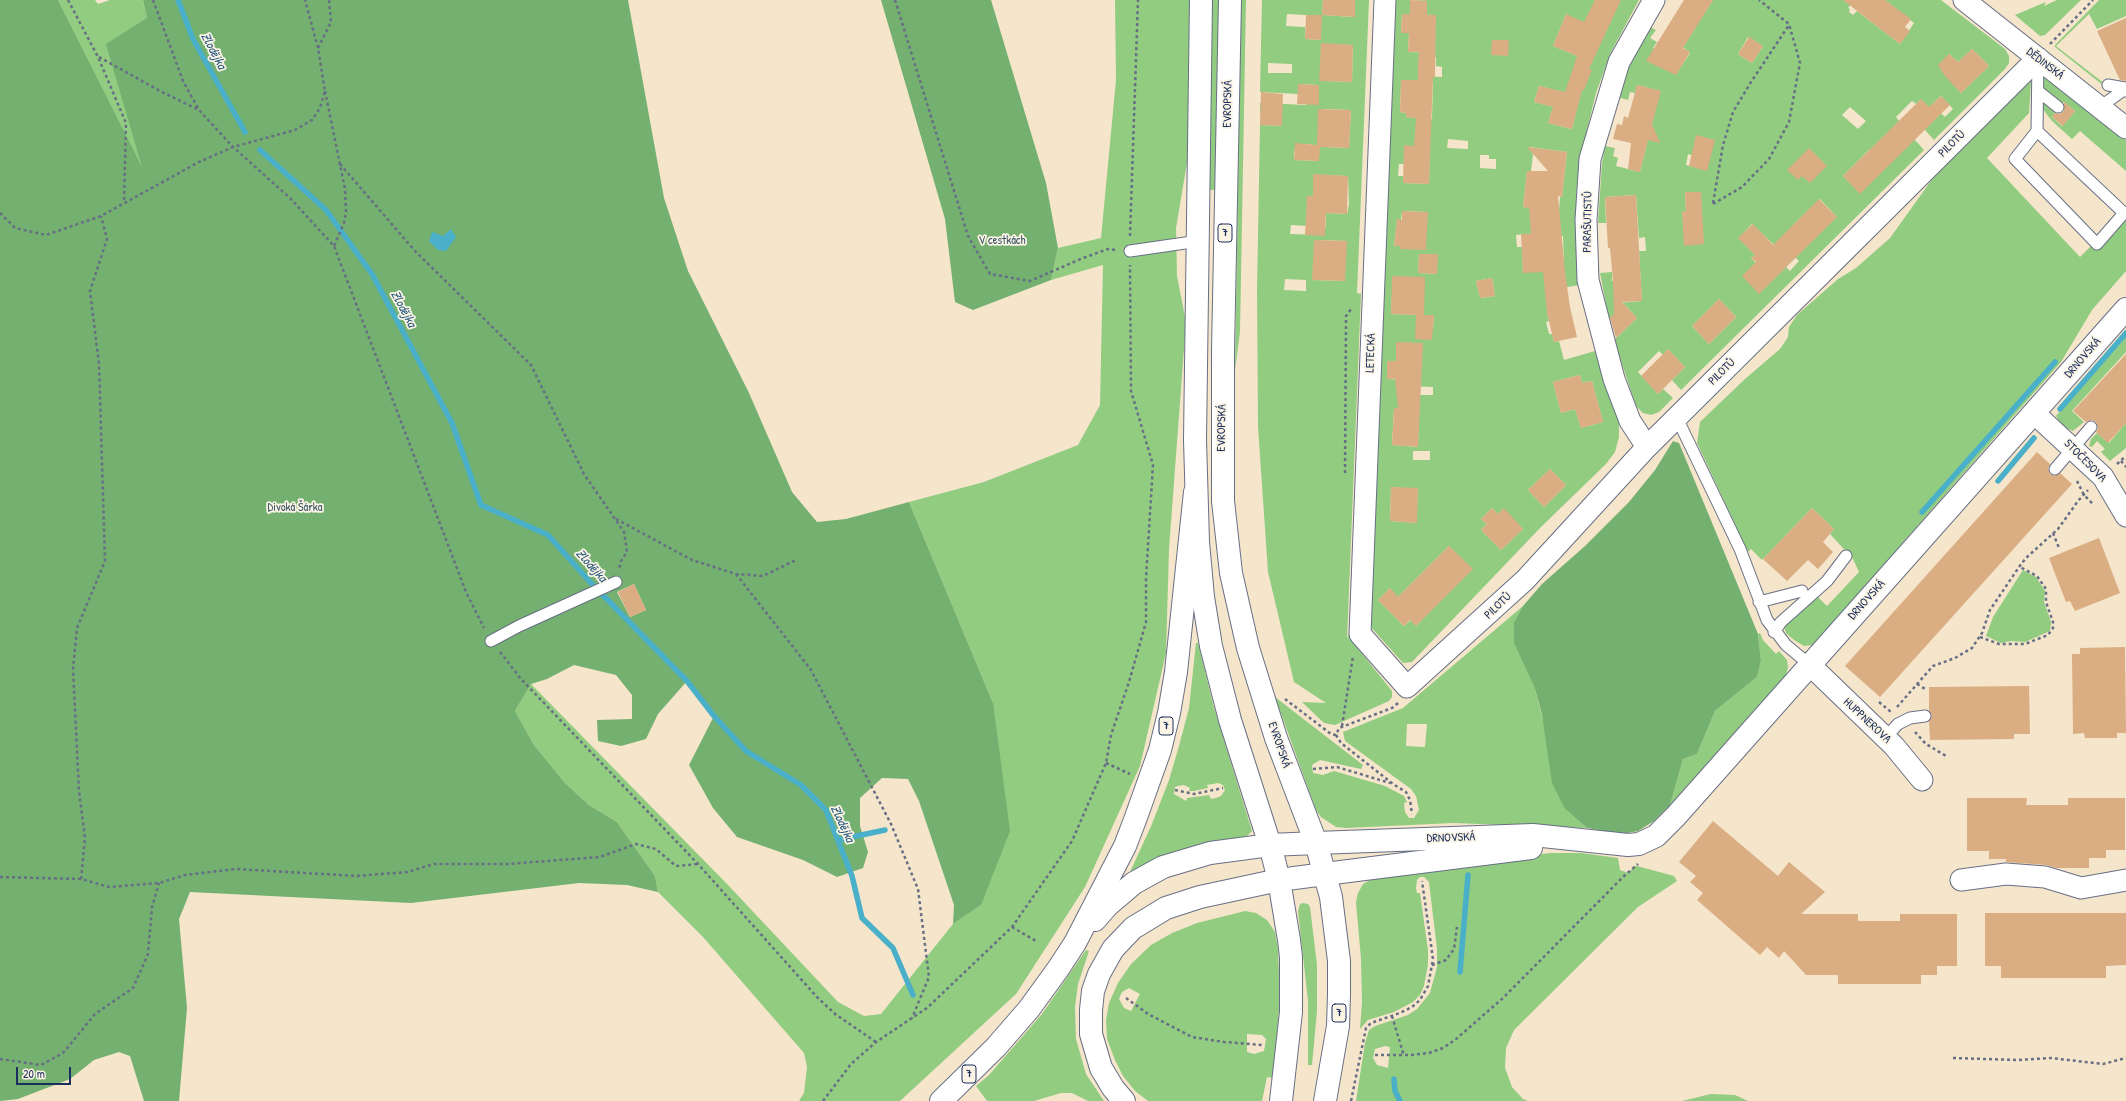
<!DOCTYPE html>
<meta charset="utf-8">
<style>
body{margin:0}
#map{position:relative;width:2126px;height:1101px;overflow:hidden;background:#f5e5cb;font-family:"Patrick Hand",sans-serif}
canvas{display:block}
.scale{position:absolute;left:16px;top:1067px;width:55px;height:18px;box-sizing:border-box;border:2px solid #1b2f5e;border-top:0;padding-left:5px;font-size:12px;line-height:14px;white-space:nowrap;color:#1b2f5e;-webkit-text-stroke:3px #fcf5e5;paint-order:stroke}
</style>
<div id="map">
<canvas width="2126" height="1101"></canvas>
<div class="scale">20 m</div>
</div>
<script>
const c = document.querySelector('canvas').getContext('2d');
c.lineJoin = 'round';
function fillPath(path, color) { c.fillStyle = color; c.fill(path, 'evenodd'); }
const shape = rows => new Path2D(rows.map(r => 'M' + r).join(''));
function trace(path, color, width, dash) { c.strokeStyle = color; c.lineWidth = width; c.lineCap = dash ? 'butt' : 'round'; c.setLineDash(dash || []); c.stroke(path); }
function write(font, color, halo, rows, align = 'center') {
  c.font = font + ' "Patrick Hand",sans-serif'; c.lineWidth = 3.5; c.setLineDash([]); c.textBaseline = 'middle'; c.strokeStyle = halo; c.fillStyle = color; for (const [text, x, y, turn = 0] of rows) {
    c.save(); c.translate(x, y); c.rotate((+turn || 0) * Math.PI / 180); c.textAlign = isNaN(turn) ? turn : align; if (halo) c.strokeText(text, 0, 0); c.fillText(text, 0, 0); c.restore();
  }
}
fillPath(shape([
 [58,0,95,0,98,4,110,0,143,0,147,18,143,170],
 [1115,0,1191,0,1188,157,1176,228,1177,276,1186,322,1169,549,1166,653,1140,766,1085,887,1016,994,900,1101,799,1101,804,1093,807,1067,804,1053,703,937,658,892,655,876,617,822,589,805,565,783,534,745,515,711,531,684,728,885,838,1002,864,1016,881,1014,953,924,981,905,993,703,909,502,984,482,1078,445,1100,405,1103,265,1051,280,1058,248,1101,238,1116,80],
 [1212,0,1220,0,1217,190,1209,190],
 [1241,0,1246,0,1240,332,1235,370],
 [1262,0,1323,0,1322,15,1354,17,1355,0,1369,0,1357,293,1361,294,1347,639,1349,633,1351,640,1392,691,1392,697,1389,701,1335,725,1324,723,1302,702,1326,703,1294,682,1268,572,1258,427,1257,289,1260,125,1282,126,1282,115,1260,114,1260,103,1306,105,1307,103,1319,103,1319,85,1298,84,1298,94,1260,92],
 [1287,14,1321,16,1320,40,1305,39,1305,27,1286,26],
 [1328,44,1353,45,1352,82,1326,81],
 [1268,63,1292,64,1292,73,1268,73],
 [1325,109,1351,110,1349,148,1323,147],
 [1305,144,1311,144,1311,151,1319,161,1294,160,1294,151,1304,151],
 [1323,175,1348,176,1349,204,1347,214,1326,213,1326,226,1319,235,1290,234,1291,225,1308,226,1307,197,1315,197,1315,193,1313,193,1313,178],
 [1321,240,1346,241,1344,281,1313,280],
 [1285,279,1306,280,1306,291,1284,290],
 [1396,0,1639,0,1611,52,1596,93,1582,150,1577,183,1576,214,1580,285,1567,287,1565,276,1547,313,1549,321,1546,322,1549,334,1552,334,1554,342,1559,341,1564,360,1595,351,1619,422,1619,437,1615,452,1606,464,1541,527,1412,662,1403,663,1368,624,1373,561],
 [1410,0,1427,1,1427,11,1410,10],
 [1402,14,1436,15,1434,53,1408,52,1409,33,1401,33],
 [1566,14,1592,62,1553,46],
 [1419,56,1436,57,1436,66,1442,67,1442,77,1418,76],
 [1401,80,1433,81,1432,119,1406,117,1406,113,1400,112],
 [1539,86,1580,96,1572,129,1548,123,1553,107,1534,102],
 [1448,139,1468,141,1468,149,1447,148],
 [1404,146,1430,146,1429,184,1403,183,1403,176,1398,176,1399,164,1404,164],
 [1529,147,1567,152,1562,197,1560,197,1559,211,1523,207,1527,171,1531,171,1533,154],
 [1480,155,1489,155,1489,159,1496,159,1496,169,1480,168],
 [1402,211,1428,212,1400,246,1394,246,1397,220,1401,220],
 [1537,233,1538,237,1563,236,1564,266,1523,273,1522,247,1517,247,1516,235],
 [1419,254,1437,254,1437,274,1418,273],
 [1393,277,1423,315,1434,315,1433,329,1417,329,1418,315,1391,314],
 [1492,278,1495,296,1480,298,1476,281],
 [1396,343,1421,381,1387,379,1387,361,1396,361],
 [1580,375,1582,383,1592,381,1603,422,1581,428,1575,409,1561,413,1553,382],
 [1412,386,1433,387,1433,395,1412,395],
 [1394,408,1419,409,1418,447,1392,445],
 [1413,451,1430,451,1430,460,1413,460],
 [1550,469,1566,485,1544,507,1528,490],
 [1391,487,1418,489,1416,523,1390,521],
 [1492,508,1498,514,1504,509,1523,529,1501,550,1481,530,1487,524,1481,519],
 [1449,546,1472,569,1416,626,1411,620,1404,626,1378,600,1390,588,1394,593,1393,602],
 [1713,0,1854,0,1848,8,1850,9,1849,12,1853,15,1857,11,1900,44,1914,23,1885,0,1941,0,2005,49,2009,56,2009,63,2005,69,1934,140,1925,130,1921,99,1916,104,1912,101,1896,117,1899,121,1894,126,1915,140,1924,150,1681,390,1672,380,1685,367,1668,349,1663,355,1659,351,1638,372,1658,394,1663,389,1673,398,1659,412,1651,415,1643,413,1636,406,1614,340,1637,318,1625,305,1609,319,1600,273,1612,272,1612,281,1616,281,1618,303,1642,301,1639,251,1646,251,1645,237,1639,238,1636,195,1605,197,1606,223,1598,223,1602,163,1605,146,1615,148,1613,156,1618,158,1616,166,1640,172,1660,91,1637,85,1635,93,1630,92,1628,100,1617,97,1634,54,1648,26,1656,30,1650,38,1657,42,1653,48,1676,74,1690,53,1683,47],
 [1748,37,1763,46,1752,63,1738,54],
 [1972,49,1989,66,1961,93,1941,70,1949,54,1958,62],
 [1941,96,1953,109,1945,117,1932,104],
 [1850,107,1866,121,1858,129,1842,115],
 [1870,149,1860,193,1843,176],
 [1688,154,1709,160,1706,170,1686,165],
 [1685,192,1701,193,1682,218,1682,212,1686,211],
 [1820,199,1837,217,1792,226],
 [1752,224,1774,245,1780,242,1799,261,1790,271,1786,267,1756,263,1751,258,1755,255,1739,238],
 [1719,299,1736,317,1709,344,1692,326],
 [2057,0,2081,0,2045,35,2040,36,2015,15,2046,2,2044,6],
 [2099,0,2126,0,2126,16,2097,29,2089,14,2056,46,2105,84,2104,86,2055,47,2055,45],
 [2047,77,2126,140,2126,171,2080,131,2072,139,2052,121,2042,108,2042,97,2058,109,2052,117,2062,126,2075,111,2064,102,2060,106,2042,90,2041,78],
 [2031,81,2029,113,1987,158,2080,257,2114,223,2126,207,2126,271,2092,310,2061,362,1813,645,1804,646,1794,640,1786,633,1784,627,1818,597,1827,606,1859,572,1853,559,1830,534,1834,529,1812,508,1762,560,1751,549,1748,552,1697,443,1700,422,1745,379,1780,349,1788,337,1789,327,1797,315,1838,279,1856,268,1890,238,1938,171,1977,131],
 [2126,337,2126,352,2072,411,2084,422,2073,431,2062,426,2056,416],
 [2126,423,2126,448,2110,461,2101,452,2105,449,2097,441,2092,447,2089,446,2091,439,2097,433,2109,443],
 [2023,570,2036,577,2045,591,2044,602,2051,622,2050,631,2025,642,2011,641,2001,643,1986,636,1993,617],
 [1523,606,1514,622,1514,642,1535,689,1565,809,1587,828,1453,823,1346,828,1336,827,1321,817,1316,810,1275,697,1363,765,1361,769,1320,760,1312,765,1313,773,1323,775,1334,771,1385,786,1404,796,1407,802,1404,803,1405,812,1409,818,1414,818,1419,810,1416,796,1411,789,1345,741,1343,732,1403,708],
 [1407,724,1427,724,1425,747,1406,746],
 [1760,633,1763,640,1776,654,1779,651,1787,660,1788,667,1786,675,1670,805,1683,759,1697,754,1715,711,1757,677,1761,661,1758,634],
 [1196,643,1198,643,1214,708,1252,831,1246,837,1204,845,1156,859,1130,872,1152,824,1169,780,1179,746,1189,708],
 [1218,783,1223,785,1225,790,1221,796,1216,798,1211,799,1209,795,1187,798,1186,801,1174,794,1175,787,1178,786,1184,785,1190,788,1189,791,1194,791,1208,788,1207,785],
 [1551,853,1581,853,1618,858,1620,870,1629,873,1634,866,1637,866,1674,876,1677,881,1638,907,1514,1030,1506,1048,1505,1068,1512,1087,1523,1099,1528,1101,1356,1101,1365,1043,1369,1030,1375,1026,1408,1015,1417,1009,1430,993,1437,967,1437,949,1429,882,1424,877,1420,877,1417,880,1416,888,1417,893,1420,893,1428,950,1428,964,1424,986,1420,995,1413,1002,1394,1012,1368,1020,1360,1029,1362,1002,1361,959,1356,902,1358,893,1363,884,1372,879,1516,857],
 [1385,1046,1390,1047,1388,1068,1377,1065,1373,1058,1375,1049],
 [1303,903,1308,904,1310,907,1317,965,1317,1011,1312,1065,1308,1065,1308,1001,1298,911,1300,904],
 [1245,911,1256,913,1267,920,1275,932,1278,949,1280,999,1273,1078,1267,1077,1262,1101,1148,1101,1135,1091,1123,1076,1115,1060,1107,1039,1106,1020,1109,1003,1118,983,1131,964,1151,945,1172,933,1197,923],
 [1129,988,1140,994,1131,1011,1124,1008,1119,999,1122,992],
 [1247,1034,1262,1035,1266,1039,1264,1051,1254,1054,1247,1052],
 [1086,950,1089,951,1078,984,1075,1007,1076,1039,1086,1074,1104,1101,1088,1101,1072,1093,1061,1093,1034,1101,987,1101,976,1086,989,1075,1042,1014],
 [1711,1094,1735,1095,1748,1101,1682,1101]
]), '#91cc81');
fillPath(shape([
 [0,0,58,0,142,167,106,44,147,18,143,0,628,0,664,198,688,271,749,393,792,492,817,522,846,519,909,502,993,703,1010,831,981,905,953,924,954,905,919,801,908,779,882,778,860,798,860,826,868,852,863,868,837,877,803,860,737,837,713,808,689,765,714,716,687,681,658,714,646,739,621,746,598,741,597,720,632,719,632,695,616,675,574,665,547,679,531,684,515,711,534,745,565,783,589,805,617,822,655,876,658,892,627,885,579,883,411,903,190,892,179,919,187,1008,179,1101,144,1101,130,1056,119,1052,94,1060,70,1079,18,1099,0,1101],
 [634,584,646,610,630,617,617,592],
 [881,0,991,0,1046,183,1058,248,1051,280,973,310,955,302,945,219],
 [1673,441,1679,443,1758,634,1761,661,1757,677,1715,711,1697,754,1683,759,1670,805,1654,821,1638,831,1622,834,1587,828,1565,809,1552,783,1542,715,1535,689,1514,643,1514,622,1523,606,1542,584,1585,546,1629,502,1655,470]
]), '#74b06f');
fillPath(shape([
 [451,229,456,237,446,251,438,250,429,241,432,232,443,236]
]), '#4aafc9');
trace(shape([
 [178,0,193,39,245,132],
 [260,150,326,210,372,274,452,423,481,505,548,535,591,583,687,681,714,716,746,751,801,785,826,810,852,876,862,918,893,948,913,995],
 [2060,409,2126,333],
 [1998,481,2034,438],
 [1922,512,2055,362],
 [838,840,885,830],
 [1460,972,1468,875],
 [1394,1079,1395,1091,1400,1101]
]), '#4aafc9', 5.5);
fillPath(shape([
 [1323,0,1355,0,1355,17,1322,15],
 [1410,0,1427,1,1427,15,1436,15,1435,77,1433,77,1429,184,1403,183,1404,145,1414,146,1416,118,1406,117,1406,113,1400,112,1401,80,1418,80,1418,66,1419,52,1408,52,1409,33,1401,33,1402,14,1410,14],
 [1595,0,1621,0,1589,69,1592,70,1584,90,1582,90,1572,129,1548,123,1553,107,1534,102,1539,86,1565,92,1577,56,1553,46,1566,14,1584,22],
 [1684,0,1713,0,1683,48,1690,52,1676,75,1646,61],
 [1843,0,1885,0,1911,19,1905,27,1910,31,1900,44],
 [1306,15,1322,15,1321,40,1305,39],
 [2126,18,2126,81,2120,80,2097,31],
 [1749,37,1763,46,1752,63,1738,54],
 [1492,40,1509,40,1508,56,1491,55],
 [1321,43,1353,45,1352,82,1319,81],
 [1972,49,1989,66,1961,93,1945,76,1938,65,1949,54,1958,62],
 [1298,84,1319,85,1319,105,1297,104],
 [1637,85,1661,91,1652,124,1660,143,1648,140,1640,172,1628,169,1631,143,1613,139,1617,124,1622,125,1624,116,1628,118],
 [1261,92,1283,94,1282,126,1260,125],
 [1941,96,1950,105,1860,194,1843,176,1921,99,1929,107],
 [2064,102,2075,111,2063,126,2052,117,2055,113,2060,114,2064,111],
 [1318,109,1351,110,1349,148,1320,147,1319,161,1294,160,1295,143,1317,145],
 [1696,135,1715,140,1707,171,1689,166],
 [1527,147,1567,152,1562,197,1558,196,1565,272,1570,307,1577,337,1554,342,1547,313,1543,272,1523,273,1521,234,1531,234,1529,208,1523,207,1527,171,1548,171],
 [1809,148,1827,166,1810,183,1802,176,1798,180,1787,170],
 [1313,174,1348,176,1347,214,1326,213,1325,236,1305,235,1307,196,1313,196],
 [1685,192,1701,192,1704,244,1684,246,1682,212,1686,211],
 [1636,195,1642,301,1622,302,1637,318,1616,338,1610,318,1614,314,1613,281,1610,248,1608,248,1605,197],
 [1819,199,1837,217,1759,294,1742,276,1756,262,1751,258,1755,255,1738,238,1753,224,1773,245],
 [1402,211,1428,212,1426,250,1400,249,1400,246,1394,246,1397,219,1402,220],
 [1314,240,1347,241,1345,281,1312,280],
 [1419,254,1438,254,1437,274,1418,273],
 [1392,276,1425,277,1424,315,1434,315,1432,340,1415,339,1416,315,1391,314],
 [1492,278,1495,296,1480,298,1476,281],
 [1719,299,1736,317,1709,344,1692,326],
 [1396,342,1423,343,1418,447,1392,445,1394,408,1398,408,1395,379,1387,379,1387,361,1396,361],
 [1668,349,1685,367,1658,394,1641,376],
 [2126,354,2126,423,2108,443,2096,432,2098,428,2096,422,2092,420,2086,422,2073,411],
 [1580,375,1582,383,1592,381,1603,422,1581,428,1575,409,1561,413,1553,382],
 [2037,452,2050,464,2048,468,2050,474,2054,476,2060,473,2072,484,1880,697,1845,666],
 [1550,469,1566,485,1544,507,1528,490],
 [1391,487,1418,488,1417,523,1390,521],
 [1492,508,1498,514,1504,508,1523,529,1501,550,1481,530,1487,524,1481,519],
 [1812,508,1834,529,1823,542,1833,552,1818,569,1808,560,1787,581,1763,559],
 [2099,538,2120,593,2075,611,2070,601,2066,602,2049,558],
 [1449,546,1473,569,1416,626,1410,620,1404,626,1378,600,1390,588,1398,597],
 [634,584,646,610,630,617,618,592],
 [2125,647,2126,733,2117,733,2117,738,2085,738,2084,733,2073,734,2072,654,2080,654,2080,648],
 [2029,686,2030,734,2014,734,2014,739,1930,740,1929,721,1932,715,1929,711,1929,687],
 [1967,798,2027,798,2026,805,2068,805,2068,798,2125,798,2125,850,2106,850,2106,858,2089,858,2089,868,2057,868,2046,865,2006,862,2006,859,1989,859,1989,851,1967,851],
 [1713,821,1778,876,1789,862,1825,892,1801,914,1858,914,1858,921,1900,921,1900,914,1957,914,1957,966,1937,966,1937,975,1921,975,1921,984,1838,984,1838,975,1806,975,1784,951,1779,958,1767,947,1760,955,1697,900,1703,893,1690,882,1696,876,1679,862],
 [1985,913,2126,913,2126,965,2106,966,2106,978,2001,978,2001,966,1985,966]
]), '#daad83');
const service = shape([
 [2108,85,2126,88],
 [2038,91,2058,107],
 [2100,107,2125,89,2126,91],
 [2037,131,2124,213,2097,244,2015,159,2037,131,2038,58],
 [1130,251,1199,241],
 [1677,418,1740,549,1767,620,1786,645,1810,665],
 [2055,469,2091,427],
 [1759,602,1802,591],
 [1774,632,1781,622,1827,581,1846,556],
 [491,641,519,626,616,582],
 [1885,738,1898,724,1910,718,1925,716]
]);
const minor = shape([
 [1385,0,1360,634,1407,687,1525,580,1647,447,2038,58],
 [1964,0,2126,128],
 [2034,413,2103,477,2126,516],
 [1647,447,1630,421,1614,379,1588,280,1586,220,1590,159,1619,62,1654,0],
 [1810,665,1894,746,1922,780],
 [1961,880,2006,874,2045,877,2081,888,2126,880]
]);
const secondary = shape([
 [1316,843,1533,835,1628,845,1639,844,1656,836,1676,816,2126,309],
 [1325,874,1531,848]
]);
const primary = shape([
 [1201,0,1195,440,1198,542,1203,597,1211,646,1230,720,1270,845,1279,880,1289,940,1291,957,1291,1012,1281,1101],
 [1230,0,1223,350,1223,501,1231,573,1248,648,1276,738,1316,843,1331,897,1339,961,1339,995,1338,1026,1325,1101],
 [1270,845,1316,843],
 [1279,880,1325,874]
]);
const trunk = shape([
 [1095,920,1108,905,1134,883,1163,867,1210,853,1270,845],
 [941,1101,996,1047,1029,1009,1058,969,1075,943,1125,846,1135,820,1160,750,1169,713,1176,672,1195,492]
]);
const motorway = shape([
 [1124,1101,1113,1088,1101,1068,1091,1034,1091,1010,1093,991,1099,974,1113,949,1133,928,1166,908,1200,897,1279,880]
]);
trace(service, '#676f84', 13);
trace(minor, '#676f84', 23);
trace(secondary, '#676f84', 24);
trace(primary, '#676f84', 24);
trace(trunk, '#676f84', 24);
trace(motorway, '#676f84', 24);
trace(shape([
 [68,0,98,57,126,123,124,202],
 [153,0,183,81,199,110,233,147,290,198,334,246,466,592,484,628],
 [895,0,968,236,990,274,1030,281,1083,258,1108,249,1115,250],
 [2050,44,2093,0],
 [318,48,331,22,329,0],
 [99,57,160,91,199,110],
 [325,91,345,189,346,212,344,223,334,246],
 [340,164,415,251,531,365,584,474,624,532,627,552,621,561,619,569],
 [1713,203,1723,145,1733,112,1751,82,1789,25],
 [1713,204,1742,187,1769,159,1789,122,1800,63,1789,24,1759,0],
 [0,213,15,228,46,235,101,216,199,162,233,147,295,130,312,120,320,108,325,91,318,48,305,0],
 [1130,236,1138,0],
 [2121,461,2126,467],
 [2117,464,2126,456],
 [1345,473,1346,316,1352,308],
 [2077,481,2084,495,2093,504],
 [616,519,692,560,736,574,763,576,796,560],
 [2053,533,2059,548],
 [736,574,811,670,891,824,918,889,929,977,912,1018],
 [1980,637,1999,644,2025,644,2048,635,2053,628,2053,622,2046,602,2046,589,2037,576,2020,567],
 [500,652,521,679,698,864,817,997,835,1014,876,1042],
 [1917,684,1927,690],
 [1285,699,1331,734,1336,735],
 [1879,702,1891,712],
 [1398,703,1392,708,1339,728,1336,735,1341,743,1393,784,1406,792,1410,800,1412,814],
 [1897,707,1933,666,1955,658,1972,648,1982,633,1990,610,2019,567,2026,558,2058,529,2078,501,2088,490],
 [1342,726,1353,656],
 [1915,732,1926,744,1946,756],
 [1106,763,1130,774],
 [1313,769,1337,767,1390,783],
 [1175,790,1194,794,1223,788],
 [0,877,81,879,109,887,159,883,185,875,236,869,357,876,407,872,434,864,507,864,600,857,636,844,656,849,676,866,698,864],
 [81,879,85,838,79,791,73,669,77,628,105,561,99,364,90,291,107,239,101,216],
 [1012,927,1036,941],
 [1432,965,1446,960,1454,949,1457,927],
 [1126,998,1148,1014,1192,1037,1224,1042,1263,1045],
 [1392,1016,1404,1056],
 [1375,1055,1411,1055,1429,1053,1443,1048,1455,1040,1503,998,1623,877,1638,864],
 [1953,1058,2018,1060,2051,1058,2103,1064,2126,1058],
 [0,1059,41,1065,63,1053,95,1014,133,988,148,954,152,907,159,883],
 [823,1101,851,1064,876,1042,927,1008,1012,927,1072,841,1106,763,1111,735,1129,682,1146,622,1146,578,1153,465,1131,391,1130,265],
 [1351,1101,1366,1028,1371,1023,1400,1013,1412,1007,1420,1000,1428,986,1433,959,1422,881]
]), '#676f84', 2.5, [3, 3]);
trace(service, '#fff', 11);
trace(minor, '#fff', 21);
trace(secondary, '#fff', 22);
trace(primary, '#fff', 22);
trace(trunk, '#fff', 22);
trace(motorway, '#fff', 22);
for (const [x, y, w] of [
 [1225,233,14],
 [1166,726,14],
 [1339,1013,14],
 [969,1074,14]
]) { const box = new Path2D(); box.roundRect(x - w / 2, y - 9, w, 18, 3); c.fillStyle = '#fcf5e5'; c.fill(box); trace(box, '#1b2f5e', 1); }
write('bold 11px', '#1b2f5e', null, [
 ["7",1225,233],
 ["7",1166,726],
 ["7",1339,1013],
 ["7",969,1074]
]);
write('12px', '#1b2f5e', '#fcf5e5', [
 ["DĚDINSKÁ",2045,64,38],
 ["EVROPSKÁ",1228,104,-89],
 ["PILOTŮ",1952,144,-45],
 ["PARAŠUTISTŮ",1588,222,-89],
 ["LETECKÁ",1371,353,-88],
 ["DRNOVSKÁ",2083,358,-49],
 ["PILOTŮ",1722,372,-45],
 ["EVROPSKÁ",1222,428,-89],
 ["STOČESOVA",2085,461,45],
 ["DRNOVSKÁ",1867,600,-48],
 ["PILOTŮ",1498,606,-44],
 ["HUPPNEROVA",1867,721,43],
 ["EVROPSKÁ",1279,745,71],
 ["DRNOVSKÁ",1451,838,-2]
]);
write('12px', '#385667', '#fcf5e5', [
 ["V cestkách",1002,241],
 ["Divoká Šárka",295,508]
]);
write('italic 13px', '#2b5c83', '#fcf5e5', [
 ["Zlodějka",213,51,62],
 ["Zlodějka",403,309,62],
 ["Zlodějka",591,566,48],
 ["Zlodějka",842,824,65]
]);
</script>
